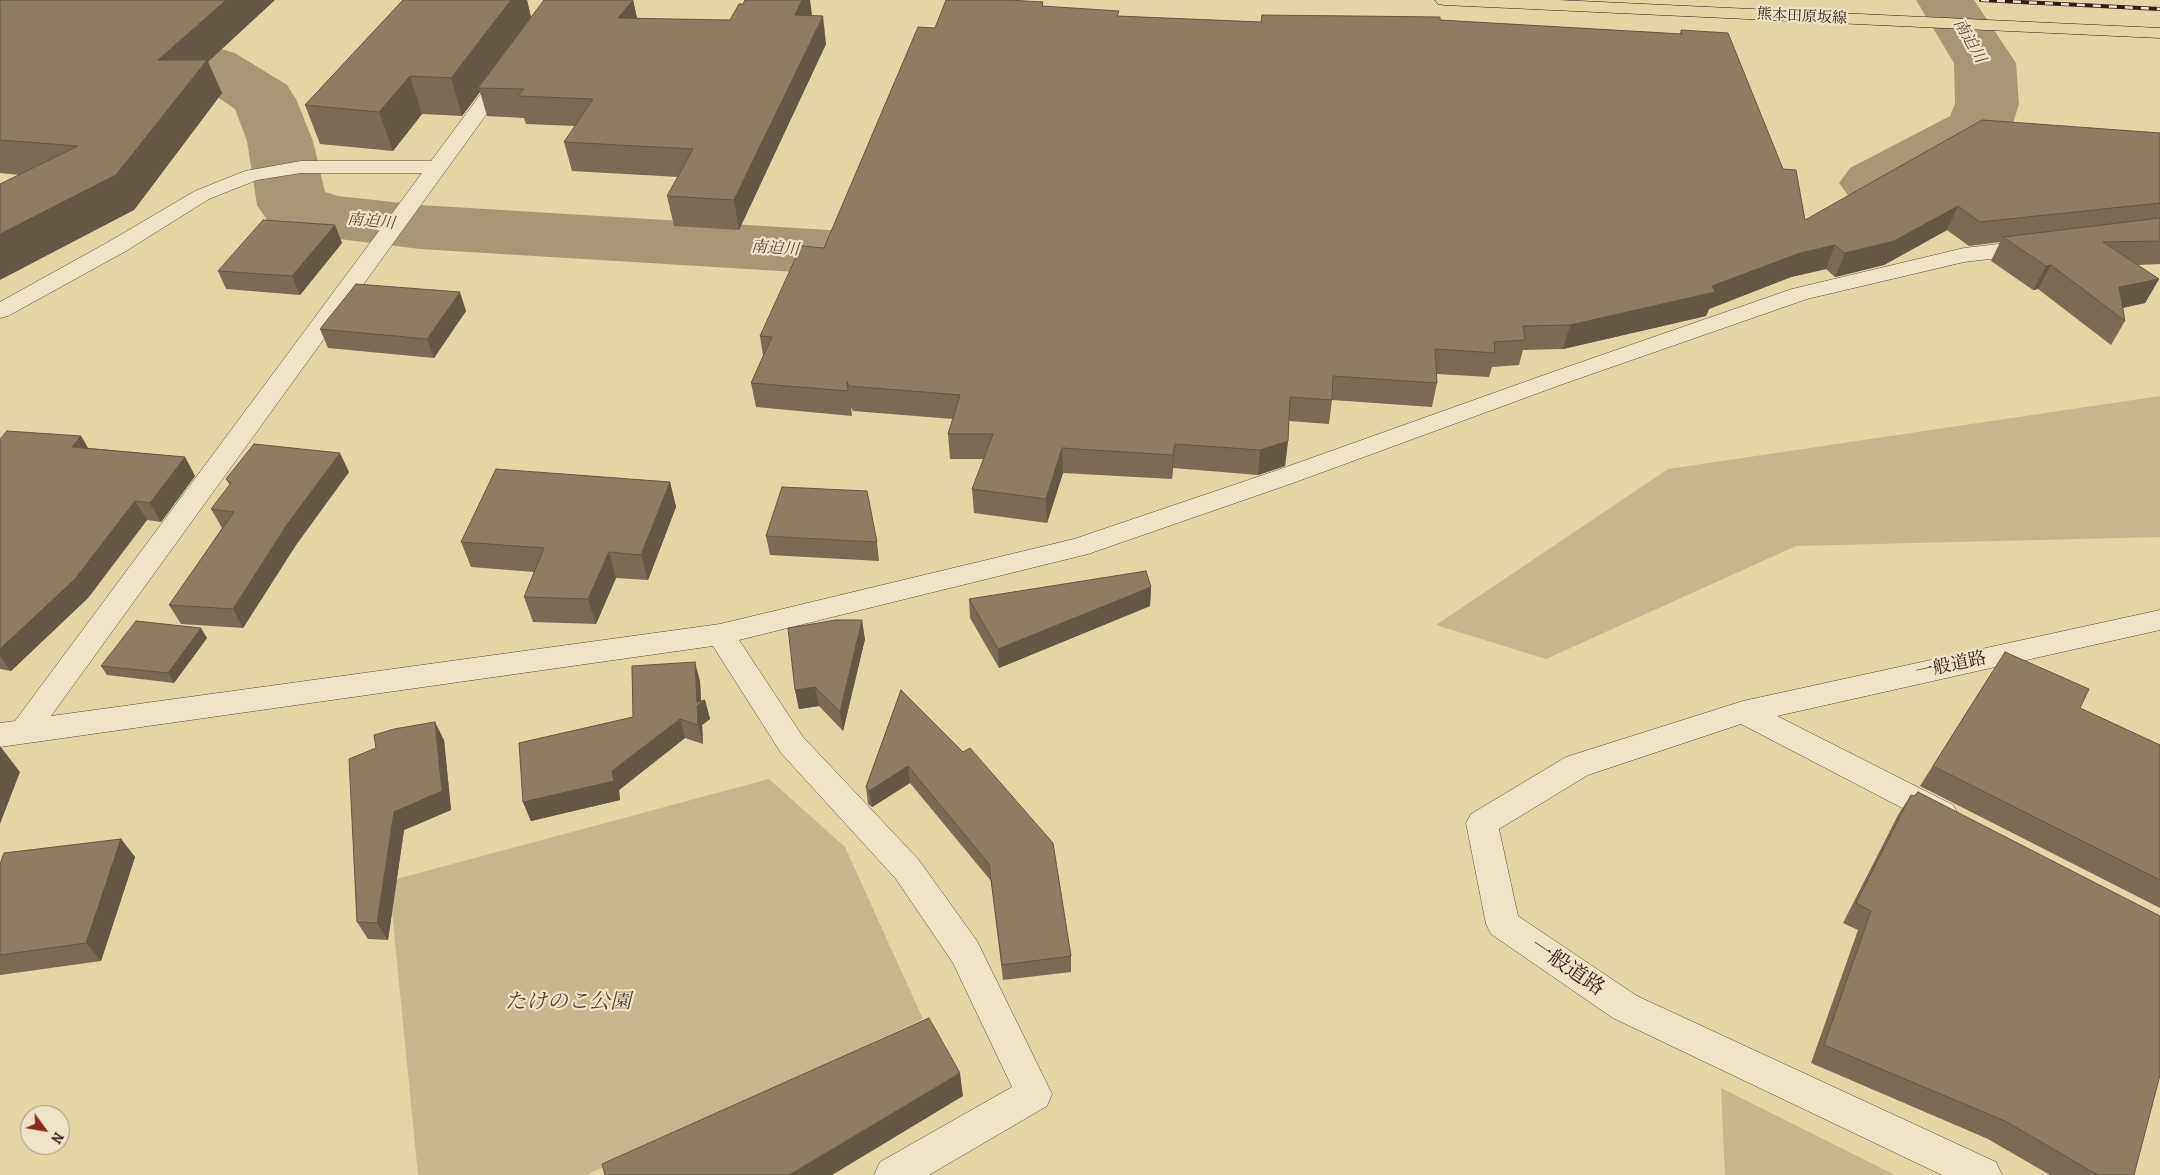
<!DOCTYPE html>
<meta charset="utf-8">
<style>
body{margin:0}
#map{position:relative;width:2160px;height:1175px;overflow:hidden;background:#e4d5a7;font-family:Alegreya,serif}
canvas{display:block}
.north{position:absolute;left:20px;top:1105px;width:50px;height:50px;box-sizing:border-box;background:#ede4c6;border:1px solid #a1957f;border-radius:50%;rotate:122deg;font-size:14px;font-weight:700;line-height:20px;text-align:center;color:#2f1e15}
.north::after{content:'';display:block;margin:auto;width:18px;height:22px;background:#8f2418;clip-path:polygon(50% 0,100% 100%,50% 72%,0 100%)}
</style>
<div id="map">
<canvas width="2160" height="1175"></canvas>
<div class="north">N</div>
</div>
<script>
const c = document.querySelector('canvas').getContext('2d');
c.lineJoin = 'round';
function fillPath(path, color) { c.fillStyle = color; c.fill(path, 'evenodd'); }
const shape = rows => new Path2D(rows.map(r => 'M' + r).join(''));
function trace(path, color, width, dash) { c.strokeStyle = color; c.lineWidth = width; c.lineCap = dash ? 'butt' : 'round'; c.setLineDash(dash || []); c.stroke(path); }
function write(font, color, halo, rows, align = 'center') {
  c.font = font + ' Alegreya,"Noto Serif JP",serif'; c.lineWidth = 4.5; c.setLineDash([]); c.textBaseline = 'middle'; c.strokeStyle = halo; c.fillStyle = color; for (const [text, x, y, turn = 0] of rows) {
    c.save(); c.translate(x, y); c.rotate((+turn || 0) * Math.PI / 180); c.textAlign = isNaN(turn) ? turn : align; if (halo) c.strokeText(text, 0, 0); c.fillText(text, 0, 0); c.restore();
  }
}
fillPath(shape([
 [2160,396,2160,537,1796,546,1546,659,1436,625,1668,469],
 [769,779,845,847,923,1019,586,1175,418,1175,389,881],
 [1721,1088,1895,1175,1725,1175]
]), '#c5b68e');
fillPath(shape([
 [1916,0,1974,0,2016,63,2019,104,2012,127,2002,141,1898,198,1874,204,1850,198,1839,183,1850,168,1950,116,1955,104,1954,63,1916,0],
 [0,19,84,23,162,32,235,53,287,85,296,99,313,141,325,192,338,196,420,205,927,236,953,242,964,258,953,274,927,280,420,249,331,238,267,220,257,205,247,141,235,109,191,79,154,68,84,59,0,55,0,19]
]), '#a69775');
const minor = shape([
 [505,69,512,71,514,75,512,79,51,716,720,624,1074,539,1275,471,1547,374,1792,289,1964,248,2032,240,2040,242,2043,247,2040,252,2032,254,1964,262,1807,299,1563,384,1293,483,1088,554,739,640,803,737,918,859,977,941,1052,1094,1047,1106,929,1175,874,1175,880,1162,1012,1087,953,963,896,879,781,753,713,646,0,747,0,723,15,721,422,173,301,173,257,180,209,199,126,251,8,316,0,318,0,302,110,241,195,191,245,171,301,161,431,161,498,71,505,69],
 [2160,610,2160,630,1777,716,1953,805,1958,814,1953,823,1942,827,1931,823,1741,724,1588,775,1499,829,1518,916,1637,996,1996,1162,2002,1175,1942,1175,1613,1018,1491,934,1486,924,1466,823,1471,814,1566,757,1743,701,2160,610]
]);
const primary = shape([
 [1435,0,1558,0,2160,28,2160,38,1444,5,1438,4,1435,0]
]);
trace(minor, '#5c4c3a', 1);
trace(primary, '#2f1e15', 1);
fillPath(minor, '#ede4c6');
fillPath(primary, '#e4d5a7');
const rail = shape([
 [1981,0,2160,9]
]);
trace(rail, '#2f1e15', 4);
trace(rail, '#ede4c6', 2.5, [8]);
fillPath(shape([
 [0,0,208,62,222,93,134,210,20,175,0,173],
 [403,0,527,0,531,17,633,0,637,19,730,20,743,4,745,0,810,0,811,16,826,44,739,230,674,226,667,196,678,177,572,171,564,142,575,126,526,124,524,118,487,116,480,92,462,116,422,114,393,151,320,144,305,105],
 [1043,2,1043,6,1119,16,1261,22,1440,20,1680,34,1681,30,1783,169,1805,220,2160,133,2160,264,2138,265,2159,279,2145,303,2123,308,2125,321,2111,345,2038,289,2033,290,1991,261,2000,242,1969,246,1947,230,1884,265,1835,277,1826,269,1791,277,1709,309,1706,316,1563,349,1523,350,1519,365,1492,367,1489,377,1437,374,1437,383,1432,407,1332,400,1329,424,1289,421,1288,441,1285,466,1258,475,1173,468,1172,479,1063,473,1047,523,974,513,972,489,984,459,950,459,948,434,953,419,853,411,851,407,852,416,756,407,751,383,763,356,760,336,824,248,935,28],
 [335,225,342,243,300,295,226,289,218,271],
 [466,311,434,358,328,348,320,329],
 [81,436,88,448,185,457,195,476,161,522,147,520,88,598,11,671,0,669,0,439],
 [349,472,296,545,243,628,181,624,169,605,222,528,211,509,230,485,226,479],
 [670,482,676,507,648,580,616,578,596,624,533,622,524,597,534,572,471,567,461,542],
 [766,536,877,542,879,561,770,555],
 [1151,587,1150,606,999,668,970,618,969,599],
 [207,638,174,683,107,675,101,666],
 [865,639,843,731,819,706,799,709,795,690],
 [1992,672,2080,708,2160,745,2160,908,1920,786],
 [700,681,701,701,705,700,710,719,702,725,703,744,685,738,619,790,620,800,531,821,523,802,633,717],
 [901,690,1071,956,1071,972,1003,980,991,881,910,783,872,807,868,804,866,787],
 [444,740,451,810,404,830,388,940,368,939,357,922,376,748],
 [1911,795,2134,1175,2050,1175,1988,1139,1811,1063,1858,930,1843,923,1898,815],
 [121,839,135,857,101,961,0,975,0,864]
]), '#796c53');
fillPath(shape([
 [226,0,275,0,208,62,222,93,134,210,0,280,0,234,158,60],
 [511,0,527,0,532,22,478,88,480,92,462,116,451,78],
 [633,0,639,27,618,18],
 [802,0,810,0,812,15,799,43,795,15],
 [823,16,826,44,739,230,734,200],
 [410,76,422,114,393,151,379,112],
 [1958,206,1947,230,1884,265,1835,277,1845,253],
 [335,225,342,243,300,295,292,276],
 [1835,245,1826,269,1791,277,1709,309,1706,316,1563,349,1570,325,1800,253],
 [2051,265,2038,289,2033,290,2046,266],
 [2159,279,2145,303,2111,310,2119,287],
 [460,292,466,311,434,358,427,339],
 [81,436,92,455,72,447],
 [1288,441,1285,466,1258,475,1260,450],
 [1175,444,1173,468,1172,479,1173,455],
 [1062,448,1063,473,1047,523,1046,499],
 [340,453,349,472,296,545,243,628,233,609,286,526],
 [185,457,195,476,161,522,150,503],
 [670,482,676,507,648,580,641,555],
 [135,501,147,520,88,598,11,671,0,656,0,649],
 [609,552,616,578,596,624,588,599],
 [1151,587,1150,606,999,668,998,649],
 [862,620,865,639,843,731,840,712],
 [201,628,207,638,174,683,168,673],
 [695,662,700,681,701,703,705,700,710,719,702,725,703,744,698,725],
 [815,687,819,706,799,709,795,690],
 [680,719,685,738,619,790,620,800,531,821,523,802,612,771],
 [435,722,444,740,451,810,404,830,388,940,377,923,394,812],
 [0,746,20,772,0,824],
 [908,766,910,783,872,807,869,791],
 [121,839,135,857,101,961,86,943],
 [960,1073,963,1096,832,1175,789,1175]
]), '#635844');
const building = shape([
 [0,0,226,0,158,60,207,60,116,175,0,234,0,184,78,146,0,140,0,0],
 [403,0,511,0,451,78,410,76,379,112,305,105,403,0],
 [544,0,633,0,618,18,730,20,739,4,743,4,745,0,802,0,795,15,823,16,734,200,667,196,693,149,564,142,593,99,518,96,524,89,478,88,544,0],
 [946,0,1008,0,1043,2,1042,6,1119,11,1117,16,1261,22,1262,15,1440,17,1440,20,1682,34,1681,30,1728,33,1783,169,1796,170,1805,220,1982,120,2160,133,2160,203,1980,222,1958,206,1894,241,1845,253,1835,245,1800,253,1712,286,1715,292,1570,325,1523,326,1525,340,1494,342,1495,353,1435,349,1437,383,1333,376,1332,400,1290,397,1288,441,1260,450,1175,444,1173,455,1062,448,1046,499,972,489,993,434,948,434,960,395,849,386,847,381,848,391,751,383,772,337,760,336,801,246,824,248,918,27,935,28,946,0],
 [2160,218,2160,241,2103,242,2159,279,2119,287,2125,321,2051,265,2046,266,2003,237,2160,218],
 [263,220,335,225,292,276,218,271,263,220],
 [356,284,460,292,427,339,320,329,356,284],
 [7,431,81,436,72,447,185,457,150,503,135,501,75,579,0,649,0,439,7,431],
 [254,444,340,453,286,526,233,609,169,605,234,512,211,509,231,483,226,479,254,444],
 [496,469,670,482,641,555,609,552,588,599,524,597,544,548,461,542,496,469],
 [782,487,867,491,877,542,766,536,782,487],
 [1146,571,1151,587,998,649,969,599,1146,571],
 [836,620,862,620,840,712,815,687,795,690,788,628,836,620],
 [136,621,201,628,168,673,101,666,136,621],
 [2005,652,2089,689,2080,708,2160,745,2160,880,1933,766,2005,652],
 [695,662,697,702,705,700,697,706,698,725,680,719,612,771,614,781,523,802,519,743,633,717,632,666,695,662],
 [901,690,963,752,970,748,1053,843,1071,956,1002,965,989,864,908,766,869,791,866,787,901,690],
 [435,722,442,791,394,812,377,923,357,922,349,759,376,748,374,735,394,729,435,722],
 [1918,792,2160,916,2160,1075,2134,1175,2098,1175,2005,1121,1824,1045,1871,911,1856,903,1911,795,1914,796,1918,792],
 [121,839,86,943,0,955,0,864,4,853,121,839],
 [929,1018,960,1073,789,1175,605,1175,602,1164,929,1018]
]);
fillPath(building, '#8d7d61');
trace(building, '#635844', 1);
write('15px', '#2f1e15', '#ede4c6', [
 ["熊本田原坂線",1802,17,3]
]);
write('italic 16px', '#594837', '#ede4c6', [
 ["南迫川",1969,41,60],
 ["南迫川",371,222,6],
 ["南迫川",775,249,4]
]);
write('18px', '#2f1e15', '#ede4c6', [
 ["一般道路",1951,666,-12]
]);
write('21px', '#2f1e15', '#ede4c6', [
 ["一般道路",1567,968,34]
]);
write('italic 21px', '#544433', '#ede4c6', [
 ["たけのこ公園",568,1003]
]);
</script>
